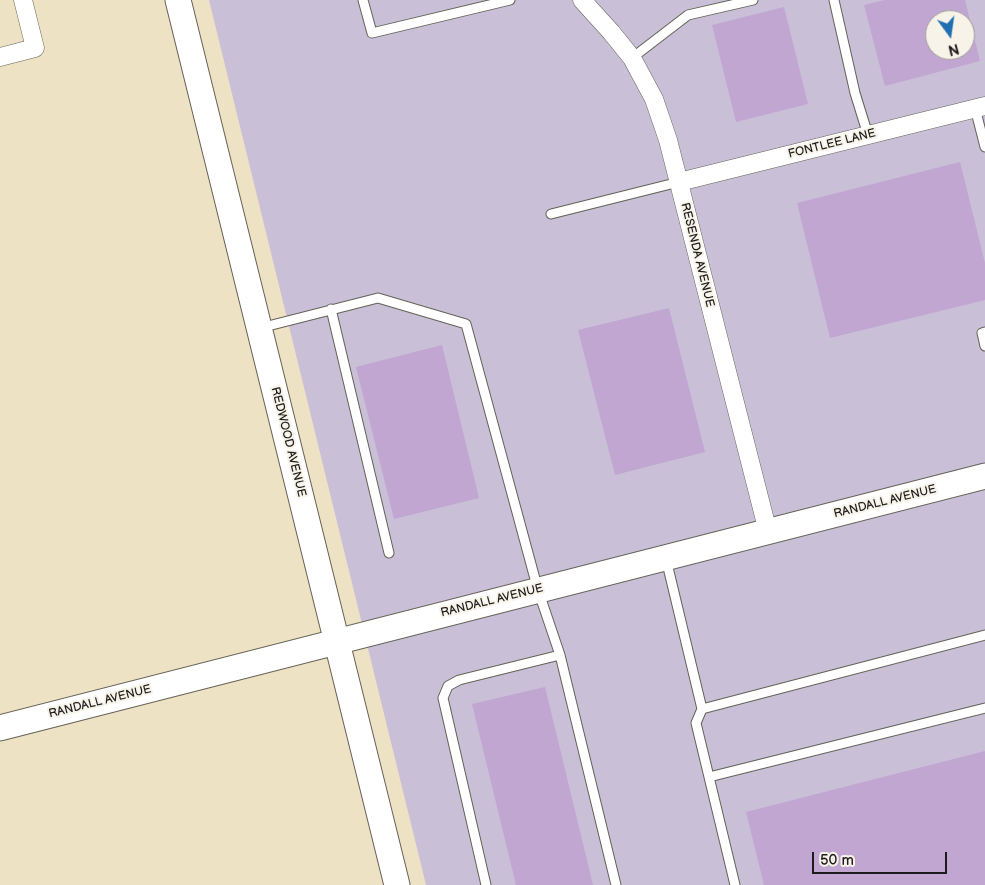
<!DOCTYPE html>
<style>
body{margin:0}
#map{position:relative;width:985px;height:885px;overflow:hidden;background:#eee2c4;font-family:"Balsamiq Sans",sans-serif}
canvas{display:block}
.north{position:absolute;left:925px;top:10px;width:50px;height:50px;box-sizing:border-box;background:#f7f3e8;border:1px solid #9f9d96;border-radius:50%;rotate:166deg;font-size:14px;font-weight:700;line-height:20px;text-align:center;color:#1c1c1c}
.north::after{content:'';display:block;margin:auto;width:18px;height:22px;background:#1f6fb2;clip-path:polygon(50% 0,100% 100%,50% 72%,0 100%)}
.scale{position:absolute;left:812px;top:852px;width:135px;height:22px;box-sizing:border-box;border:2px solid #1c1c1c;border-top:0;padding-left:6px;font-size:15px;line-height:18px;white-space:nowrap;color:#1c1c1c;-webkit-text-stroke:4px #f7f3e8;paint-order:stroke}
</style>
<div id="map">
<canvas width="985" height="885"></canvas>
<div class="north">N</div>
<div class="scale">50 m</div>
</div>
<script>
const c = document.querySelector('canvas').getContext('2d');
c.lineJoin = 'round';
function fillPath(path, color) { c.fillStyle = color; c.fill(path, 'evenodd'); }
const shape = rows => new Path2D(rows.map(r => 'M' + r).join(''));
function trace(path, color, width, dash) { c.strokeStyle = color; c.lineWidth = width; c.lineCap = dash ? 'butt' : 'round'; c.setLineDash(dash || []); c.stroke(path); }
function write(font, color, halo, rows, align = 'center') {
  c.font = font + ' "Balsamiq Sans",sans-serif'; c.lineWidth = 4; c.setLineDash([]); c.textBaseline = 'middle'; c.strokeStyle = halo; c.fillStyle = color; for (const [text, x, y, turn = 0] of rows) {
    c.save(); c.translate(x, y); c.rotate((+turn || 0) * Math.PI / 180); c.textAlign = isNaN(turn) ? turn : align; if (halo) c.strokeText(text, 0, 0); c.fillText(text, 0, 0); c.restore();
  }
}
fillPath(shape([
 [209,0,985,0,985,885,426,885],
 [935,20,965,20,965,50,935,50]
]), '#c9bfd7');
fillPath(shape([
 [885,0,965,0,980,61,885,86,864,5],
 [935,20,965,20,965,50,935,50],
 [784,7,808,104,736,122,712,25],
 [960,162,985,263,985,300,830,338,797,203],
 [669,308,705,452,615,475,578,330],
 [442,345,479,498,394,519,356,367],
 [545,687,593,885,516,885,472,704],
 [985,751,985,885,764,885,746,812]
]), '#c1a6d2');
const lane = shape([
 [363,0,372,33,510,0],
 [834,0,855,93,868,135],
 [632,58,688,15,753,0],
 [975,108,985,147],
 [551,214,679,182],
 [331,309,389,553],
 [260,328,378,298,466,324,538,590,560,655,616,885],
 [985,332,982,333,985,346],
 [666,559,702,709],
 [709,777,985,708],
 [486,885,443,698,448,686,459,680,560,655],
 [735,885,696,723,702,709,985,635]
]);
const street = shape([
 [582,0,611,32,632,58,654,99,668,140,768,532],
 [0,57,35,48,23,0],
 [679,182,985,106]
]);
const secondary = shape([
 [178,0,397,885],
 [0,728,985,476]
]);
trace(lane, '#666157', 11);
trace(street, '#666157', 19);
trace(secondary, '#666157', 27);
trace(lane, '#fff', 9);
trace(street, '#fff', 18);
trace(secondary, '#fff', 25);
write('12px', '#1c1c1c', '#f7f3e8', [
 ["FONTLEE LANE",832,144,-14],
 ["RESENDA AVENUE",697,255,76],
 ["REDWOOD AVENUE",288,442,76],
 ["RANDALL AVENUE",885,502,-14],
 ["RANDALL AVENUE",492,601,-14],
 ["RANDALL AVENUE",100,702,-14]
]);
</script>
